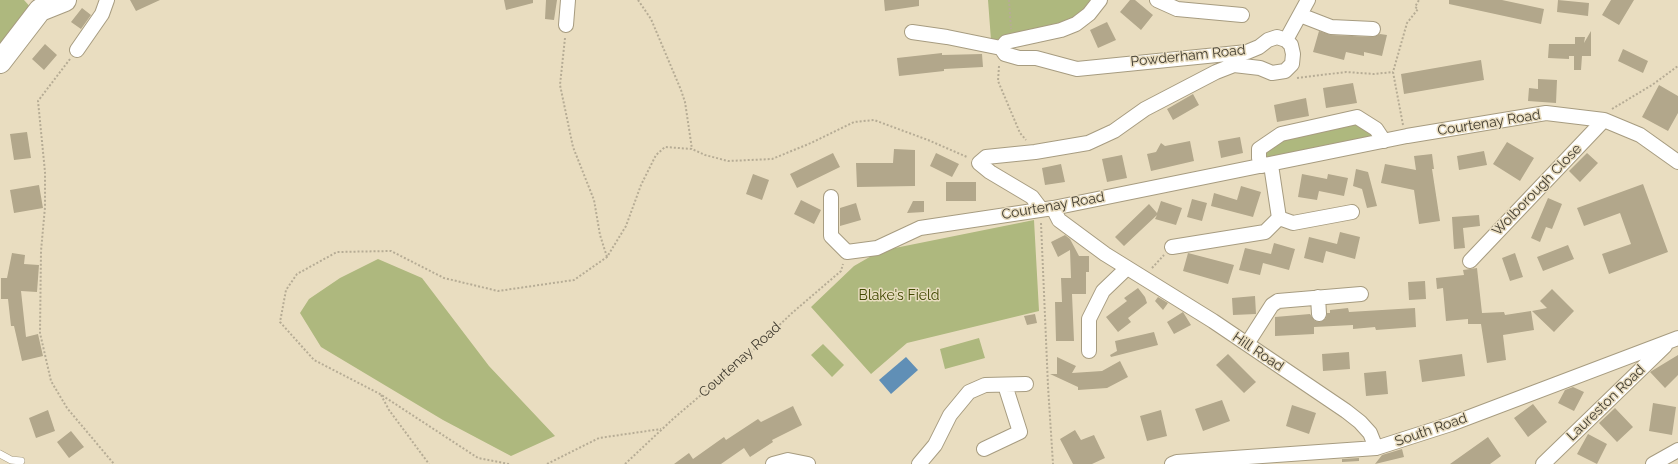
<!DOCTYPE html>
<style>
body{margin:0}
canvas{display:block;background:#e9ddc0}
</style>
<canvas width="1678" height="464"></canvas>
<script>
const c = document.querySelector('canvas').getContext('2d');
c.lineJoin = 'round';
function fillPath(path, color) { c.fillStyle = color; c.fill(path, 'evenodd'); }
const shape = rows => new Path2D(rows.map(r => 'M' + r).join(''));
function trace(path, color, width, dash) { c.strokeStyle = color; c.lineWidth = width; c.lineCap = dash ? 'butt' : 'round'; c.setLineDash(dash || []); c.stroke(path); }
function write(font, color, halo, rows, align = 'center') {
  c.font = font + ' Raleway,sans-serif'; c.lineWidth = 3; c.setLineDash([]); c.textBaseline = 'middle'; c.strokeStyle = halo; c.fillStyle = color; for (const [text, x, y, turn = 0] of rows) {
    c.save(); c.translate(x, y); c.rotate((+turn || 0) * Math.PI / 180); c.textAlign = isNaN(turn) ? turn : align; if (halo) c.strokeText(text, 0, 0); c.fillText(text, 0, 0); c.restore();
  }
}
fillPath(shape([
 [0,0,24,0,33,10,0,52],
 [988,0,1095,0,1081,15,1059,26,1007,39,991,40],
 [1354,123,1371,131,1374,138,1265,159,1265,151,1283,137],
 [1034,220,1039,311,907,343,871,374,811,307,854,266,880,251],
 [378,259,422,278,489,366,555,436,511,456,443,420,321,347,300,313,309,299,340,278],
 [979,338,985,358,945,369,940,349],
 [823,344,844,365,832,377,811,355]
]), '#aeb87e');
fillPath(shape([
 [906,357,918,370,891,394,879,380]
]), '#608fb6');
fillPath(shape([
 [130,0,160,0,136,11],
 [504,0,533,0,533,3,506,10],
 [546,0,557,0,554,20,545,19],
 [884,0,919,0,919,6,885,11],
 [1130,0,1135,0,1153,15,1141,30,1120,12],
 [1449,0,1502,0,1544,9,1541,24,1449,4],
 [1558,0,1589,3,1588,16,1557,12],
 [1611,0,1634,0,1619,25,1602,15],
 [82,8,91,15,81,29,71,22],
 [1107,22,1116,40,1098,48,1090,30],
 [1319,31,1331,35,1373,37,1380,34,1387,35,1382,56,1364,52,1364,56,1346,52,1344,60,1313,52],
 [1591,31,1591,56,1582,56,1581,70,1574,70,1574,56,1569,56,1569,59,1548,58,1549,44,1575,44,1575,37,1585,37,1584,43],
 [45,44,57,55,44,70,32,59],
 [1623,49,1648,61,1643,73,1618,61],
 [942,53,942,55,982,54,983,67,944,69,944,71,899,76,897,58],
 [1481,60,1484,80,1404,94,1401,74],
 [1538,79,1557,80,1556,103,1528,101,1529,88,1538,89],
 [1353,83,1357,103,1326,108,1323,88],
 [1659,85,1678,96,1678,113,1668,131,1642,117],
 [1193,94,1199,105,1173,120,1167,109],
 [1306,98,1309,116,1277,122,1274,105],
 [27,132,31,158,14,160,10,134],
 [1240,137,1243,153,1221,158,1218,141],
 [1190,141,1194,161,1151,171,1147,154,1156,152,1161,143,1165,146],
 [1507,142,1534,158,1520,181,1493,164],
 [894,149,915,150,915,186,857,187,856,163,893,163],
 [1484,151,1487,165,1459,170,1457,156],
 [833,153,840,167,797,188,790,174],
 [936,153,959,164,952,177,930,166],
 [1587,153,1598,163,1580,182,1569,171],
 [1432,154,1434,169,1432,169,1440,221,1419,224,1414,190,1381,183,1385,164,1416,170,1414,156],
 [1122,155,1127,178,1107,182,1102,159],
 [1061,164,1065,182,1045,185,1042,168],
 [1356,169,1368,172,1377,206,1367,208,1362,189,1353,186],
 [753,174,769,180,762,200,746,194],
 [1302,174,1327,179,1328,174,1348,178,1344,196,1319,191,1317,200,1298,197],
 [946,182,976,182,976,201,946,201],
 [1643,184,1668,252,1609,274,1602,254,1631,244,1620,213,1584,226,1577,208],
 [39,185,43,208,14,213,10,190],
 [1241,186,1261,192,1253,217,1211,206,1214,193,1237,200],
 [1548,198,1562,204,1552,229,1546,227,1540,242,1531,238],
 [1192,199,1207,203,1202,221,1187,217],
 [801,200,821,210,814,224,794,214],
 [913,201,924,201,924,212,907,213],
 [1161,201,1182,208,1176,225,1155,219,1157,215,1124,246,1115,237,1149,204,1157,213],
 [856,203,861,220,840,226,840,208],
 [1479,215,1480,226,1463,228,1465,248,1454,249,1452,217],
 [1340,232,1360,237,1355,259,1326,251,1323,263,1304,258,1309,237,1337,244],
 [1065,235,1070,239,1079,256,1089,256,1089,272,1086,272,1086,294,1072,294,1074,341,1056,341,1055,302,1062,302,1061,278,1071,278,1070,250,1058,257,1051,242],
 [1274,243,1295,249,1289,270,1263,263,1260,275,1239,270,1245,248,1271,254],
 [1568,245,1574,259,1543,271,1537,257],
 [12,253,25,255,24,264,39,265,37,292,21,291,26,337,38,334,43,356,22,361,14,326,11,326,8,299,1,299,1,278,7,278],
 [1188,253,1234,265,1228,284,1183,271],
 [1515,253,1523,277,1510,281,1502,258],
 [1477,268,1482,313,1504,312,1505,315,1531,311,1534,330,1503,335,1506,360,1487,363,1481,324,1468,324,1468,319,1446,321,1443,288,1437,289,1436,278,1464,275,1463,270],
 [1425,281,1426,299,1409,300,1408,282],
 [1138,288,1145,297,1147,303,1128,318,1131,322,1118,332,1106,317,1127,301,1124,298],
 [1552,289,1574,311,1554,332,1532,311,1547,308,1540,301],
 [1255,296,1256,314,1233,315,1232,298],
 [1158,297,1168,303,1163,310,1155,301],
 [1348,308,1349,312,1415,308,1416,327,1376,330,1375,327,1353,329,1353,325,1314,327,1314,334,1275,336,1275,317,1310,314,1315,321,1320,322,1326,318,1327,313,1330,313,1330,310],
 [1183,312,1191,325,1174,334,1167,322],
 [1035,314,1037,323,1027,325,1024,316],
 [1154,332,1158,345,1111,357,1110,355,1117,351,1115,341],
 [1349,352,1350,369,1323,371,1322,354],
 [1228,354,1256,382,1244,393,1216,365],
 [1462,354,1465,376,1422,382,1419,360],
 [1678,355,1678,375,1665,388,1650,372],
 [1057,357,1076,366,1072,373,1102,371,1120,361,1128,377,1107,388,1078,390,1078,387,1050,374,1057,374],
 [1386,371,1388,394,1366,396,1364,373],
 [1573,387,1584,392,1574,411,1558,403,1565,390],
 [1222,400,1230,421,1203,431,1195,409],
 [1653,403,1676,407,1672,435,1649,431],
 [1533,404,1547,422,1528,437,1514,418],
 [1292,405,1316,413,1309,434,1286,426],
 [793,406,802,425,772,440,773,442,750,457,744,448,721,464,674,464,689,453,693,459,724,437,726,440,758,419,761,422],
 [1615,408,1633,427,1617,442,1599,423],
 [48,410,55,431,36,438,29,418],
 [1161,410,1167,436,1147,441,1140,416],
 [1075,430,1081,440,1094,435,1105,458,1092,464,1073,464,1060,439],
 [71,431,84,447,69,458,57,442],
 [1588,434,1607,444,1597,464,1577,454],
 [1488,437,1501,456,1490,464,1450,464],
 [1402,449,1404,457,1375,464,1382,455],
 [1359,458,1359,461,1342,462,1342,459]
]), '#b2a78b');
const lane = shape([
 [0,454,11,460,21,461]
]);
const street = shape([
 [1157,0,1177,9,1242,15],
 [1300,15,1331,27,1373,29],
 [566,25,568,0],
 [912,32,947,37,1001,48],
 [1286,40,1308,0],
 [1001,48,1005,54,1019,58,1036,58,1077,69,1247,52,1259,47,1268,40,1277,37,1286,40,1291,45,1293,54,1292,64,1285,71,1272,73,1260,68,1234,65,1216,72,1145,109,1114,131,1088,143,1035,152,986,157,979,163,990,172,1032,197,1041,209],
 [1001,48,1006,42,1061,30,1076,24,1089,14,1100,0],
 [77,50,102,14,107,0],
 [1271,165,1279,218,1293,223,1352,212],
 [1262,166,1259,158,1259,149,1281,134,1357,117,1376,129,1384,141],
 [831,197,831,236,847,252,877,248,920,228,1053,208,1407,136,1546,113,1604,120,1640,135,1678,162],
 [1053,208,1059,220,1105,254,1213,321,1346,411,1360,422,1370,433,1376,448],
 [1172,247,1265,232,1279,218],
 [1470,261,1604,120],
 [1318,297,1319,314],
 [1247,344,1272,305,1278,301,1361,294],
 [1089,351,1089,319,1103,291,1127,268],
 [984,449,1020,432,1005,385],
 [773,464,788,460,808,464],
 [919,464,935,445,950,415,969,392,985,385,1026,384],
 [1172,464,1177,462,1376,448,1451,424,1678,338],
 [1543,464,1665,346],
 [1653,464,1678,450]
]);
const primary = shape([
 [0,62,40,10,65,0]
]);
trace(lane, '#a79c80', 8);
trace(street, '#a79c80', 16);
trace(primary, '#a79c80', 24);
trace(shape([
 [638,0,651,19,681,90,685,102,692,149],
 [1009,0,1011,29],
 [565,38,560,85,573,147,594,200,600,235,607,257],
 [70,59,38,101,45,172,45,207,41,251,40,333,51,381,67,408,114,464],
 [999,66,998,81,1020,133,1026,140],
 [1297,78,1346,72,1374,74,1393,72],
 [1612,109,1652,85,1678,66],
 [1403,125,1393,72,1407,23,1418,9,1415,7,1419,0],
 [1041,223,1048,386,1053,464],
 [1152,268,1164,255],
 [381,395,389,410,429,464],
 [509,464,478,458,380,394,314,360,280,322,286,290,297,274,337,252,391,251,444,278,498,291,574,280,607,257,626,226,641,185,656,155,665,147,692,149,705,155,728,161,772,159,811,143,854,122,874,120,928,140,967,157],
 [547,464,599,438,661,429],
 [625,464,674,418,747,356,792,313,841,271,843,264]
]), '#b6ac95', 2, [2, 2]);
trace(lane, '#fff', 7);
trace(street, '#fff', 14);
trace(primary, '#fff', 22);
write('14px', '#413c30', '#e9ddc0', [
 ["Powderham Road",1188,56,-6],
 ["Courtenay Road",1489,123,-9],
 ["Wolborough Close",1537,190,-46],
 ["Courtenay Road",1053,206,-10],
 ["Hill Road",1258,352,34],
 ["Courtenay Road",740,360,-42],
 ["Laureston Road",1606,403,-44],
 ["South Road",1431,430,-19]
]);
write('14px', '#414800', '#e9ddc0', [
 ["Blake's Field",899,296]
]);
</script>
